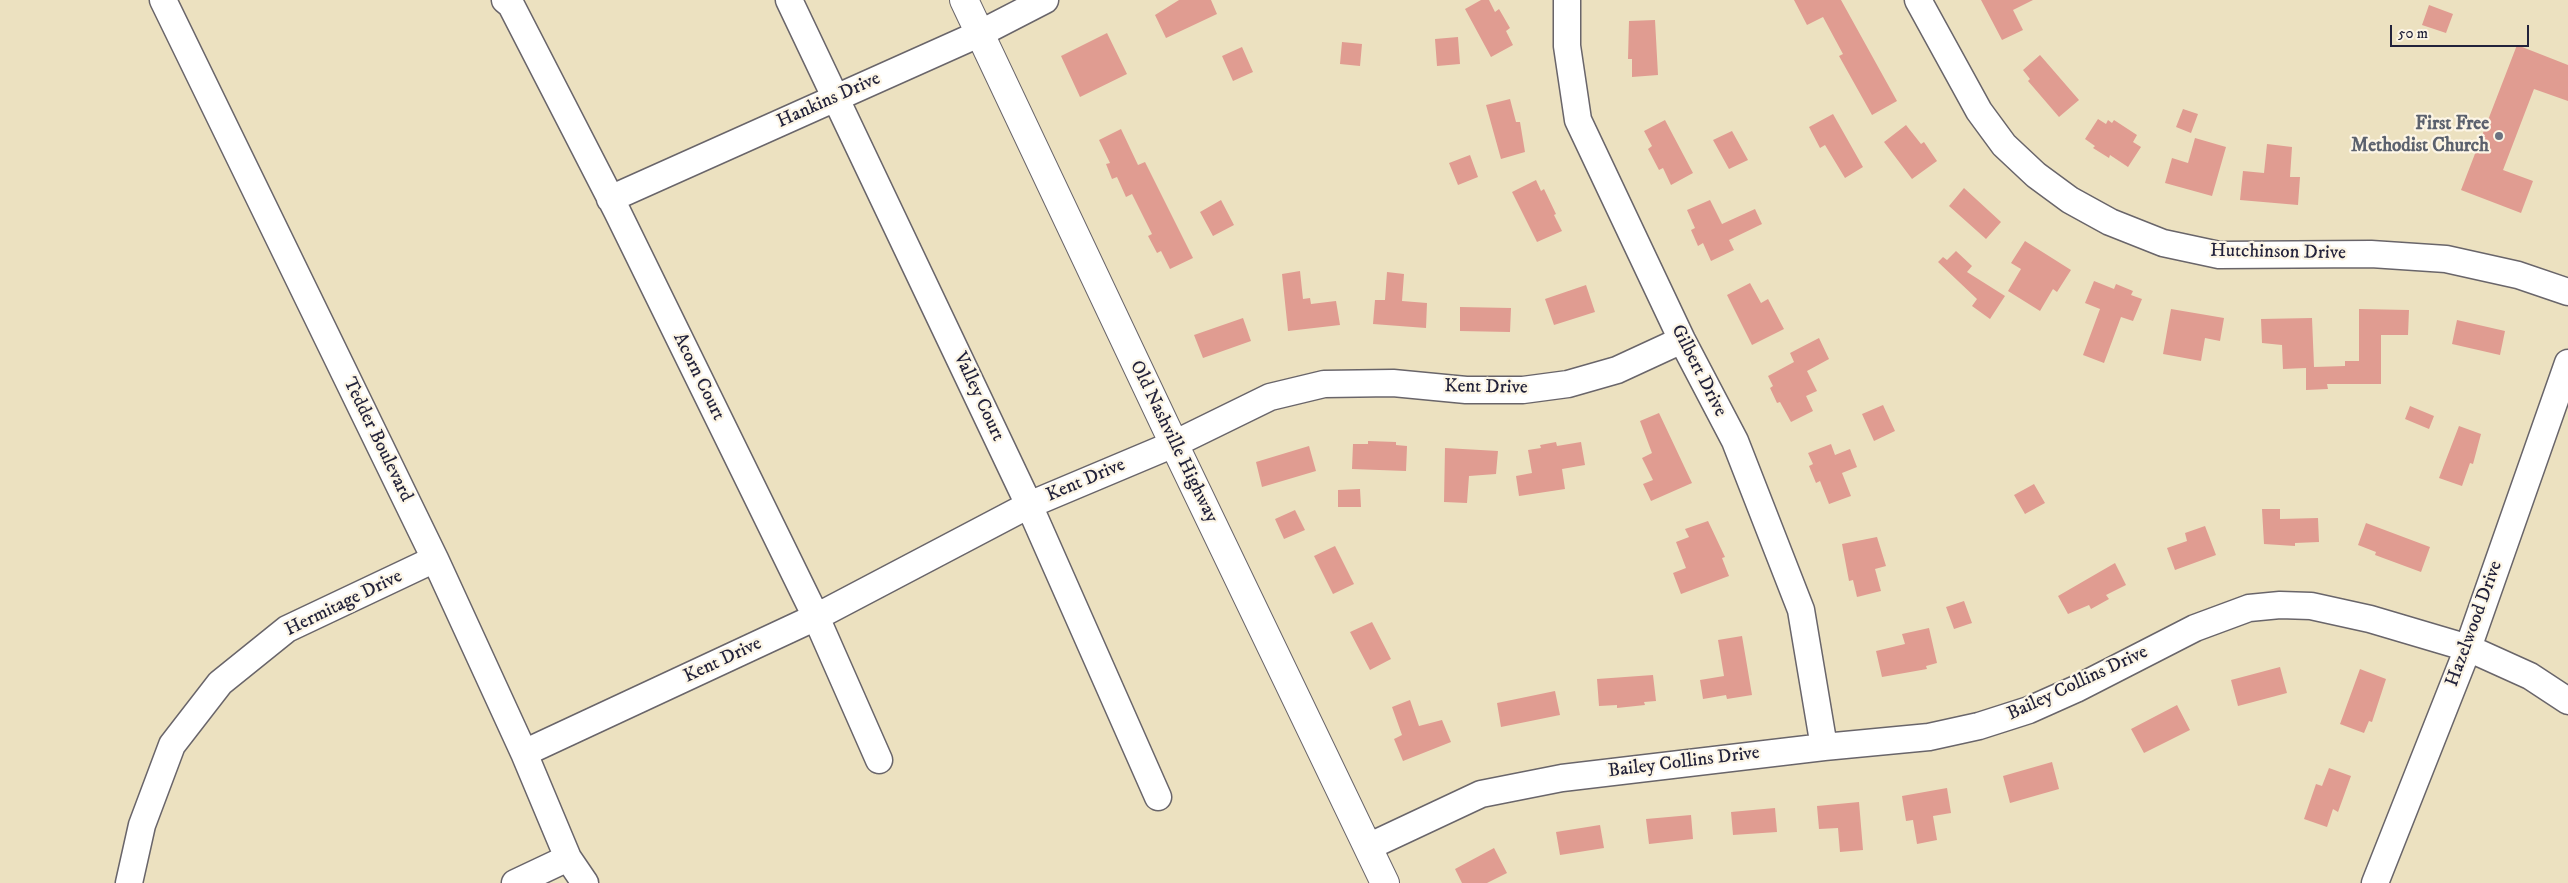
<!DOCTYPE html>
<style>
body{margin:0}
#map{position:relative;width:2568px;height:883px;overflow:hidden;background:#ece1c0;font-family:"IM FELL DW Pica",serif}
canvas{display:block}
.scale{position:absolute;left:2390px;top:25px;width:139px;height:22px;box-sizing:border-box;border:2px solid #22223b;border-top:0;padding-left:6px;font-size:15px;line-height:18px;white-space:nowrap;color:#22223b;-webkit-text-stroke:4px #fcf5e5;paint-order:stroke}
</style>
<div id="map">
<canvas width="2568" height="883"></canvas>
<div class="scale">50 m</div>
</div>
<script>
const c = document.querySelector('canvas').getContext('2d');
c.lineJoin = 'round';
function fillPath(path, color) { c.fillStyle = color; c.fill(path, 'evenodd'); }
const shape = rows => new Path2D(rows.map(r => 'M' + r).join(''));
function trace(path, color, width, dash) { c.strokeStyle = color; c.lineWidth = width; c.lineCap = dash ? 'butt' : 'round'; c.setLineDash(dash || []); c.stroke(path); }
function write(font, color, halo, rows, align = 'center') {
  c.font = font + ' "IM FELL DW Pica",serif'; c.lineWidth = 4.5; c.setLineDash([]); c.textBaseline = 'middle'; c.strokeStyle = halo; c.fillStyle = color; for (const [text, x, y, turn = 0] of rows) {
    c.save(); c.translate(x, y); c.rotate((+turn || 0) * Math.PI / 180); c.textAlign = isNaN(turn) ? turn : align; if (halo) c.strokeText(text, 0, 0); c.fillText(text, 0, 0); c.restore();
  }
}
fillPath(shape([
 [1179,0,1211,0,1217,14,1166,38,1155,15],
 [1481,0,1489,0,1495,12,1499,9,1510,28,1506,31,1513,45,1491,57,1465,9],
 [1794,0,1841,0,1897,101,1872,115,1839,56,1843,54,1823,17,1807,25],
 [1981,0,2033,0,2013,10,2023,30,2002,40],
 [2429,5,2453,14,2446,33,2422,25],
 [1655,20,1658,75,1632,77,1632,59,1628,59,1629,21],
 [1107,33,1127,74,1080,97,1061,56],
 [1458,37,1460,64,1437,66,1435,39],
 [1342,42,1362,44,1360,66,1340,64],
 [2517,45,2568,65,2568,101,2534,89,2503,170,2533,181,2521,213,2461,190],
 [1242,47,1253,72,1233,81,1222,56],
 [2040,55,2079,100,2059,117,2028,81,2030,79,2023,70],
 [1510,99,1516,122,1520,122,1525,152,1501,159,1486,105],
 [2183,109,2198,114,2191,133,2176,127],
 [1833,114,1863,167,1845,178,1825,145,1820,148,1809,127],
 [2098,119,2106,124,2108,120,2112,123,2114,120,2137,135,2133,142,2141,147,2128,167,2110,155,2109,158,2093,148,2095,146,2085,139],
 [1665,120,1693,173,1671,185,1663,168,1659,170,1648,149,1652,146,1644,131],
 [1906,125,1921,144,1924,142,1937,161,1912,179,1884,142],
 [1121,129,1138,165,1145,162,1193,258,1170,269,1161,251,1157,253,1148,236,1152,234,1132,194,1126,197,1117,177,1112,179,1106,164,1110,163,1099,140],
 [1732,131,1748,160,1729,169,1713,140],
 [2195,138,2226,147,2212,196,2165,183,2172,158,2188,163],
 [2267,144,2292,147,2290,177,2300,177,2298,205,2240,200,2243,171,2264,173],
 [1470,155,1478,177,1458,185,1449,163],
 [1536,180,1541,191,1544,189,1556,214,1554,215,1562,231,1537,242,1512,192],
 [1964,188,2001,222,1986,239,1949,206],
 [1221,200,1234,225,1213,236,1200,212],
 [1710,200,1722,224,1755,209,1762,224,1729,240,1734,250,1711,261,1703,243,1698,246,1691,230,1695,228,1687,210],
 [2025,241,2071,270,2057,292,2053,289,2040,311,2008,291,2021,269,2011,263],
 [1956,251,1972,266,1967,272,2005,296,1990,319,1972,306,1977,299,1938,262,1943,257,1947,260],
 [1300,271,1303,299,1310,298,1311,304,1336,301,1340,325,1288,331,1282,274],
 [1387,272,1404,274,1402,301,1427,303,1426,328,1373,324,1375,300,1385,300],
 [2094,281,2114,289,2116,284,2133,291,2131,295,2142,299,2133,321,2121,317,2104,363,2083,355,2100,309,2085,303],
 [1750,283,1761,303,1768,299,1784,329,1752,345,1727,295],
 [1586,285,1595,312,1554,325,1545,299],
 [1460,307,1511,308,1510,332,1460,331],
 [2171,309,2224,318,2220,341,2205,338,2201,361,2163,354],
 [2359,309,2409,310,2408,335,2381,335,2381,384,2327,384,2328,389,2306,390,2306,368,2283,369,2282,345,2262,343,2261,319,2312,318,2314,367,2345,366,2345,361,2359,361],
 [1243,318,1251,341,1203,358,1194,335],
 [2457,320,2505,331,2500,355,2452,344],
 [1819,338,1829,359,1807,371,1817,391,1806,396,1813,411,1791,422,1780,402,1777,403,1770,388,1773,386,1768,376,1794,362,1790,353],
 [1883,405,1895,431,1874,441,1862,414],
 [2410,406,2434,416,2429,429,2405,419],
 [1659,413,1692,483,1651,501,1643,484,1653,480,1642,458,1652,453,1640,421],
 [2459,426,2481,434,2473,464,2470,463,2462,486,2439,478],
 [1368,441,1396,442,1396,445,1407,446,1406,471,1352,469,1353,444,1368,444],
 [1556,442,1557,446,1581,442,1585,465,1562,469,1565,489,1519,496,1516,476,1532,473,1528,450,1541,448,1540,445],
 [1831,444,1835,455,1850,449,1857,467,1842,473,1851,496,1829,504,1820,481,1816,483,1809,466,1813,464,1808,453],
 [1309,446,1316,471,1262,487,1256,462],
 [1445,448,1498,451,1496,474,1469,476,1467,503,1444,502],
 [2034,484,2045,503,2025,514,2014,495],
 [1360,489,1361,507,1338,507,1338,490],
 [2262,509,2280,509,2280,519,2318,518,2319,542,2295,543,2295,546,2264,544],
 [1295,510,1305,530,1284,539,1275,519],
 [1708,521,1725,557,1722,558,1729,576,1681,594,1673,573,1686,568,1676,542,1689,537,1685,529],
 [2366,523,2430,547,2421,572,2375,555,2376,552,2358,545],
 [2205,526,2216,555,2175,570,2167,548,2187,541,2185,533],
 [1877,537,1886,566,1875,569,1881,591,1857,597,1853,580,1849,581,1842,544],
 [1335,546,1354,584,1333,594,1314,556],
 [2115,563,2126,585,2106,595,2109,599,2091,609,2089,605,2068,614,2058,596],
 [1964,601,1972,623,1954,629,1946,607],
 [1372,622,1391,659,1370,670,1350,632],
 [1929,628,1937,663,1926,666,1927,669,1882,677,1876,651,1905,644,1902,634],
 [1742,636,1752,695,1727,699,1726,695,1703,699,1700,680,1724,676,1718,640],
 [2280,667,2287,693,2238,706,2231,680],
 [2360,669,2386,679,2372,722,2369,721,2364,733,2340,724],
 [1653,675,1656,701,1644,702,1645,705,1617,708,1617,705,1599,706,1597,679],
 [1555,691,1560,715,1501,727,1497,703],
 [1410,700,1419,726,1442,720,1451,742,1403,761,1394,739,1402,735,1392,707],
 [2177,705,2190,730,2144,753,2131,729],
 [2052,762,2059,789,2010,803,2003,776],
 [2329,768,2351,776,2338,812,2333,809,2327,827,2304,819,2316,784,2322,786],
 [1947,788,1951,813,1933,816,1937,840,1917,844,1913,820,1906,821,1902,796],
 [1859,802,1863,850,1840,852,1838,828,1819,829,1817,806],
 [1775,808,1777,832,1733,835,1731,812],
 [1691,815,1693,839,1649,844,1646,819],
 [1600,825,1604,848,1560,855,1556,832],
 [1494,848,1507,873,1487,883,1462,883,1455,869]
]), '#e09c91');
const minor = shape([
 [163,0,435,559,524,753,568,858,585,883],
 [505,0,511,5,617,211,816,617,879,760],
 [789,0,1029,505,1158,797],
 [1567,0,1567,46,1578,120,1682,340,1735,441,1801,610,1824,747],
 [1918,0,1979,111,2004,145,2036,175,2070,200,2110,222,2163,243,2219,255,2371,254,2446,259,2518,275,2568,292],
 [610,199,981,33,1045,0],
 [524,753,816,617,1029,505,1174,444,1270,397,1324,384,1393,383,1466,390,1523,390,1568,384,1617,370,1682,340],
 [1368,847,1481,794,1562,778,1824,747,1929,737,1979,726,2029,710,2076,689,2195,628,2249,608,2280,605,2311,606,2370,619,2468,648,2530,676,2568,701],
 [129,883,142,825,172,745,220,683,287,629,435,559],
 [515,883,568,858],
 [2375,883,2468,648,2568,363]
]);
const major = shape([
 [964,0,1174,444,1385,883]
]);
trace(minor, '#69656a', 29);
trace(major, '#69656a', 30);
trace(minor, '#fff', 26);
trace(major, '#fff', 28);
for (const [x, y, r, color] of [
 [2499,136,5,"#6b7280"]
]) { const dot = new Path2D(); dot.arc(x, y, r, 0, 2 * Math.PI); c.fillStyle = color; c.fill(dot); trace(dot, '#fcf5e5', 2); }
write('19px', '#22223b', '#fcf5e5', [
 ["Hankins Drive",829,101,-24],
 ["Hutchinson Drive",2278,253,1],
 ["Gilbert Drive",1698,371,63],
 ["Acorn Court",698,377,64],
 ["Kent Drive",1486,388,1],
 ["Valley Court",978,397,65],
 ["Tedder Boulevard",377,440,64],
 ["Old Nashville Highway",1173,442,64],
 ["Kent Drive",1086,481,-23],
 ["Hermitage Drive",344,604,-26],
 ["Hazelwood Drive",2475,624,-70],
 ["Kent Drive",723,661,-25],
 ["Bailey Collins Drive",2078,684,-25],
 ["Bailey Collins Drive",1684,763,-7]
]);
write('bold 19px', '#5b616d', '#fcf5e5', [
 ["First Free",2489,125],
 ["Methodist Church",2489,147]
], 'right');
</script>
